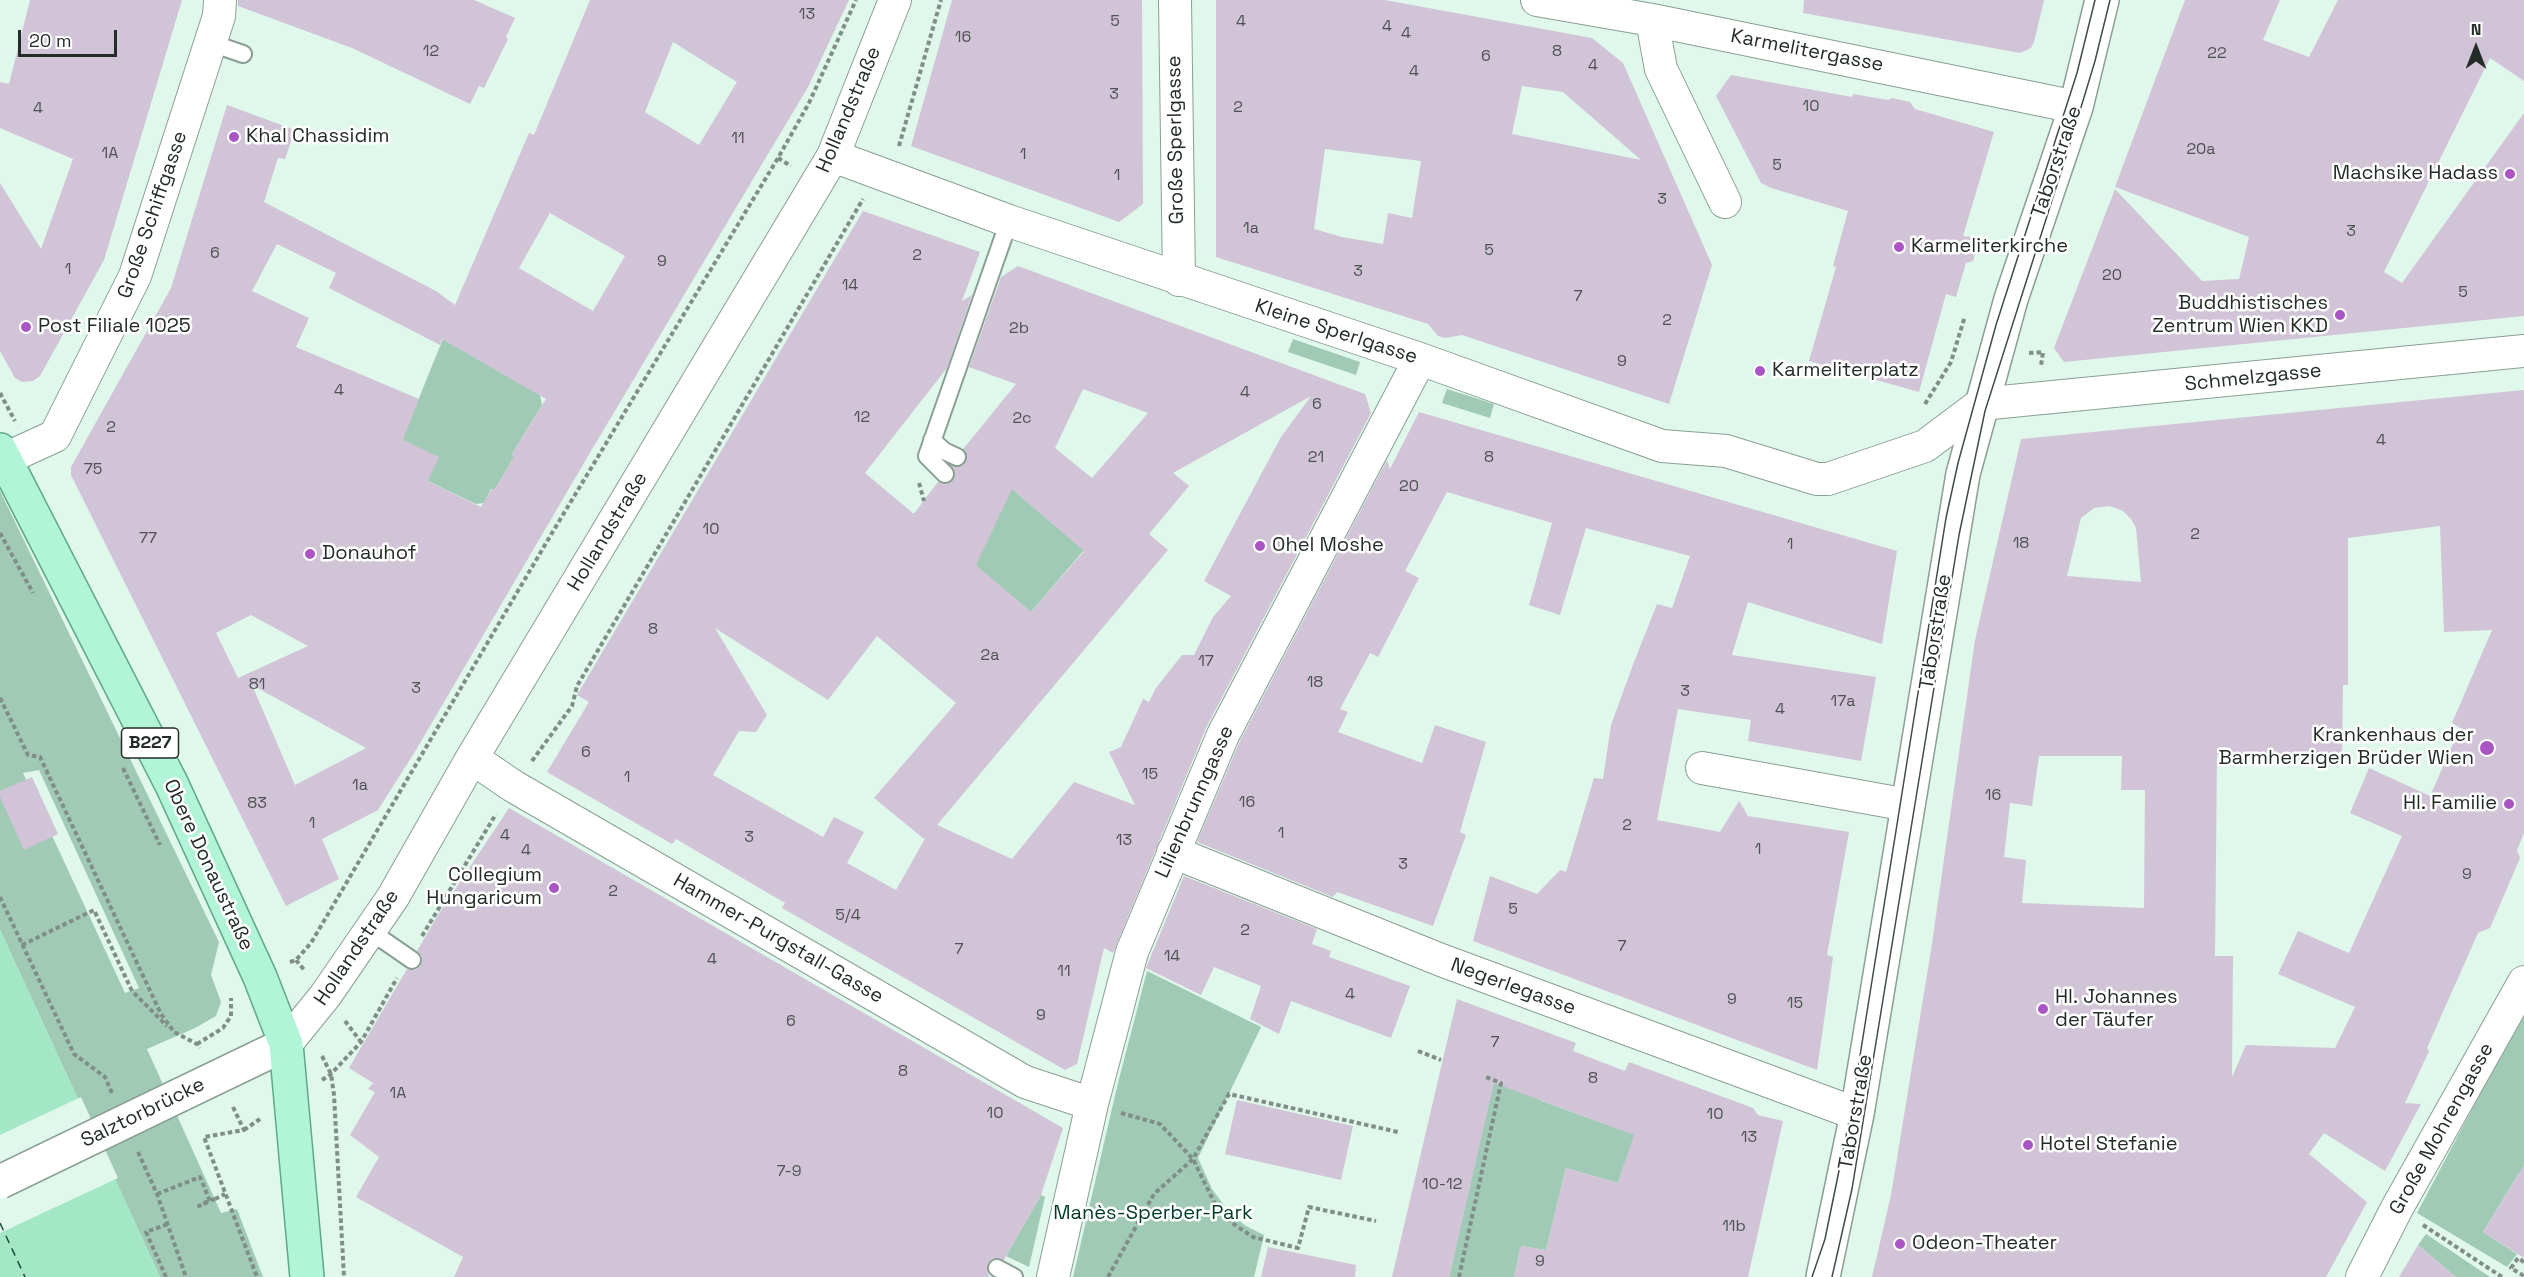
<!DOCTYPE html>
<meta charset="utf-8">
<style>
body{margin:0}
#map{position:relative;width:2524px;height:1277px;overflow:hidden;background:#e0f7eb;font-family:"Space Grotesk",sans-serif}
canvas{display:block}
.north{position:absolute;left:2446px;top:18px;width:60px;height:60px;-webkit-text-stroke:4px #fff;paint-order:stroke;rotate:0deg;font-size:16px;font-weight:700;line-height:24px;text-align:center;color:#242c28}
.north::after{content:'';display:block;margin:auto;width:21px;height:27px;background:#242c28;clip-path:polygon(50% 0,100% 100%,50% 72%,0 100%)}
.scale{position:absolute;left:18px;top:30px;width:99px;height:27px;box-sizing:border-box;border:3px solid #242c28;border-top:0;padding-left:8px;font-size:18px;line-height:21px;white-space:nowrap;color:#242c28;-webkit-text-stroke:4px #fff;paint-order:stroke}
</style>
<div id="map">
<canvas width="2524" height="1277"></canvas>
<div class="north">N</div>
<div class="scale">20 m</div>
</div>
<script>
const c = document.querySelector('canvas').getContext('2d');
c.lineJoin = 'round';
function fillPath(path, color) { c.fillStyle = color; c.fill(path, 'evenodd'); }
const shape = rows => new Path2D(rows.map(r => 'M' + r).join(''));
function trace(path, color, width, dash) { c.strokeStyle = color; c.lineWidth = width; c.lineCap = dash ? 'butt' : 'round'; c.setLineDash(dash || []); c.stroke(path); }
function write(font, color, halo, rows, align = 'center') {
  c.font = font + ' "Space Grotesk",sans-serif'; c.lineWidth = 5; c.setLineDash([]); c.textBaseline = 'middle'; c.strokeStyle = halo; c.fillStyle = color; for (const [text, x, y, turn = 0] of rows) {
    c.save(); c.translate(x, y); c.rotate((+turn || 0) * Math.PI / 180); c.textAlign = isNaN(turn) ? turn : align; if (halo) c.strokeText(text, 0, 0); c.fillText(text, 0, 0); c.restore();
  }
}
fillPath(shape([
 [449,324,446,341,540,395,542,405,512,454,514,457,495,489,491,489,484,503,476,504,428,481,402,440],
 [1293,339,1360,362,1356,375,1288,352],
 [1447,389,1494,404,1490,418,1442,403],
 [964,448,1084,550,1031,612,914,514],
 [0,491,219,942,211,975,221,1002,216,1016,195,1028,147,1049,221,1213,237,1209,263,1277,160,1277,0,930],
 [39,770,139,988,125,993,23,773],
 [1147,971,1261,1027,1198,1158,1212,1189,1229,1212,1246,1226,1264,1235,1254,1277,1073,1277,1117,1087],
 [2524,1011,2524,1175,2519,1173,2483,1232,2517,1254,2507,1267,2417,1213],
 [1488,1069,1542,1101,1599,1122,1638,1125,1618,1183,1566,1168,1546,1250,1521,1246,1514,1277,1449,1277,1491,1093],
 [1041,1195,1045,1197,1029,1267,1006,1256],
 [2426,1234,2490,1277,2456,1277,2418,1245]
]), '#a0cab5');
fillPath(shape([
 [0,930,116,1181,160,1277,0,1277]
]), '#a4e7c7');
fillPath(shape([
 [81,1097,118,1178,0,1233,0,1135]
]), '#e0f7eb');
trace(shape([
 [0,1223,25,1277]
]), '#1a4e39', 1.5, [8, 6]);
fillPath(shape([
 [30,0,182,0,104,260,40,376,33,381,22,382,15,378,0,351,0,183,41,249,73,159,0,128,0,82,9,84],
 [238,0,474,0,515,18,506,37,508,39,484,88,479,86,470,104,352,48,238,6],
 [590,0,849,0,808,87,591,451,416,750,378,810,322,839,339,879,286,906,71,475,71,467,171,288,227,105,295,130,285,159,278,158,264,202,436,291,455,305,529,133,534,135],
 [673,42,737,82,699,145,645,112],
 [550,213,625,256,593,311,519,268],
 [277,244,336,273,329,288,440,345,442,339,546,399,512,454,514,457,495,489,492,489,481,507,428,481,439,457,403,440,419,399,296,347,309,318,252,291],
 [251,615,308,646,238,678,216,633],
 [252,685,366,748,295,785],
 [952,0,1142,0,1143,204,1119,222,911,146],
 [1216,0,1385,0,1592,38,1623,63,1712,265,1669,404,1462,335,1445,338,1438,336,1428,324,1216,257],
 [1522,86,1563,92,1641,160,1512,134],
 [1325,149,1421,161,1412,218,1388,213,1383,244,1342,237,1314,229],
 [1804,0,2044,0,2034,42,2031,48,2020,53,1803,13],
 [2185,0,2280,0,2263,40,2309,57,2338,0,2524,0,2524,81,2490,58,2384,272,2402,283,2524,113,2524,316,2064,362,2054,348,2115,189,2202,281,2239,279,2249,237,2115,187],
 [1731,75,1852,97,1853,94,1888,100,1892,98,1910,102,1915,109,1994,132,1963,236,1980,238,1973,261,1966,263,1956,297,1946,294,1919,392,1809,361,1836,267,1833,266,1848,211,1771,188,1761,183,1716,96],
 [863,211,980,252,962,301,972,295,947,368,865,473,914,514,938,482,947,484,953,481,955,472,952,466,959,467,966,462,967,455,964,448,1016,384,969,367,1001,277,1018,266,1365,394,1371,413,1206,728,1113,953,1104,948,1077,1064,1065,1070,782,908,785,903,676,839,672,844,547,772,589,702,577,695],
 [1083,389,1148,413,1092,478,1055,448],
 [1311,396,1281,437,1204,581,1231,596,1213,617,1194,655,1182,655,1156,688,1149,702,1143,699,1121,747,1109,752,1135,805,1074,782,1012,859,937,825,1168,550,1149,534,1189,486,1173,473],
 [1012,489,1084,551,1031,612,976,565],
 [715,628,828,700,877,636,956,703,874,798,924,839,926,837,896,890,847,863,864,832,834,817,823,837,713,775,739,731,756,732,767,715],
 [2524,390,2524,833,2517,850,2520,858,2490,928,2478,933,2427,1048,2429,1051,2405,1103,2421,1104,2385,1171,2324,1133,2309,1154,2367,1202,2326,1277,1872,1277,1891,1195,1932,944,1975,640,2021,439],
 [2110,506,2123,511,2131,519,2136,528,2141,582,2067,576,2081,518,2094,508],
 [2440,526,2444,632,2492,630,2452,723,2460,728,2430,796,2369,768,2350,813,2402,836,2349,953,2298,931,2278,974,2355,1007,2335,1048,2246,1045,2232,1077,2233,956,2215,956,2217,755,2342,755,2343,685,2348,685,2348,538],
 [2039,756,2122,756,2121,790,2145,790,2144,908,2022,903,2026,860,2004,857,2010,803,2032,806],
 [1419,412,1897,551,1882,644,1748,602,1732,655,1876,677,1861,761,1748,741,1751,720,1678,709,1657,820,1720,832,1739,801,1748,816,1849,832,1827,955,1833,957,1817,1070,1473,941,1490,876,1537,894,1560,870,1566,872,1594,778,1603,779,1611,725,1634,662,1657,604,1672,608,1690,556,1586,528,1560,615,1529,605,1552,523,1447,492,1405,571,1419,578,1378,657,1370,653,1340,709,1348,712,1338,732,1422,763,1435,725,1486,742,1460,832,1466,835,1433,926,1337,892,1333,897,1197,842,1239,743,1387,460,1390,469],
 [32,777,58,834,24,850,0,797,0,791],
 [509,808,1063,1128,1041,1195,1006,1256,1004,1260,992,1259,988,1263,987,1269,989,1277,454,1277,463,1257,356,1197,379,1157,350,1135,375,1092,368,1089,373,1083,349,1068,407,969,416,970,421,965,422,956,417,951,438,915],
 [1184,876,1317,929,1312,944,1331,951,1329,957,1410,986,1391,1038,1291,1001,1279,1034,1250,1019,1261,986,1214,967,1201,995,1146,968],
 [1457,999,1576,1043,1573,1051,1625,1071,1629,1062,1753,1108,1758,1115,1783,1121,1748,1277,1514,1277,1521,1246,1546,1250,1566,1168,1618,1183,1634,1135,1494,1083,1449,1277,1392,1277],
 [1237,1100,1353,1126,1341,1180,1225,1154],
 [2524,1165,2524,1258,2483,1232],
 [2418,1245,2456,1277,2399,1277],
 [1268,1247,1356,1265,1355,1277,1261,1277]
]), '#d1c4d6');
const lane = shape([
 [211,43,243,54],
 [932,440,944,451,957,457],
 [945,474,927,456,1009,221],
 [370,931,412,960],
 [997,1268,1014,1277]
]);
const street = shape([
 [1175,0,1179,280],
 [1537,0,1652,20,2076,107],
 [1652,20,1661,69,1725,202],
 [833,156,1009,221,1420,359,1662,446,1726,451,1817,479,1828,479,1925,446,1981,404,2524,351],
 [5,459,55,436,135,276,219,16,220,0],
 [472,758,513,786,1025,1082,1092,1104],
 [1702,768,1908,805],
 [1173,852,1441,960,1857,1114],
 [286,1044,325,996,393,897,472,758,833,156,895,0],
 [1053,1277,1092,1104,1132,952,1223,735,1420,359],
 [2362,1277,2397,1208,2524,982]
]);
const secondary = shape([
 [180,1095,286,1044],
 [1823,1277,1857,1114,1963,474,2011,299,2076,107,2102,0]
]);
const primary = shape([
 [0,450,172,785,260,977,286,1044,307,1277]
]);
trace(lane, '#8a9f94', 20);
trace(street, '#8a9f94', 34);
trace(secondary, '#8a9f94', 36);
trace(primary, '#5ea989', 36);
trace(shape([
 [899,146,941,0],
 [778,158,791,166],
 [2029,353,2043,352,2041,366],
 [0,393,15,421],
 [1925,404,1951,362,1965,316],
 [919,483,924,501],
 [0,533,33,593],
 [0,698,28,755,40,757,161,1014,174,1032,197,1044,200,1048],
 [532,761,572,706,577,686,863,199],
 [123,768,160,845],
 [0,897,74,1054,105,1077,112,1093],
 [422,936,496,814],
 [22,945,94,910,132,991,167,1026],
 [296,960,305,971],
 [290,962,296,960,311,943,552,533,778,158,809,103,856,0],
 [345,1021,361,1042],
 [197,1044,223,1028,231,1016,231,998],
 [1418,1051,1441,1060],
 [322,1056,331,1074,334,1095,344,1277],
 [322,1080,331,1074,361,1042,397,978],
 [233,1107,244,1130,204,1137,257,1277],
 [1121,1113,1160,1124,1193,1159,1215,1204,1232,1223,1253,1237,1298,1248,1309,1207,1376,1221],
 [244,1130,260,1119],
 [138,1152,157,1194,186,1277],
 [157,1194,200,1177,210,1201,199,1206,204,1203],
 [215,1199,225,1194],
 [2423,1225,2502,1277],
 [2524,1262,2518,1258,2511,1268,2524,1276],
 [166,1277,146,1232,168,1224],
 [1108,1277,1154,1194,1193,1159,1229,1094,1398,1132],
 [1459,1277,1501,1083,1486,1077]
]), '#7f8e86', 4, [4.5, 3]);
trace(lane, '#fff', 16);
trace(street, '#fff', 32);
trace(secondary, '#fff', 33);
trace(primary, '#b2f4d7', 33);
trace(shape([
 [1812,1277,1825,1239,1851,1112,1946,518,1958,463,1996,325,2077,73,2095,0],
 [1832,1277,1852,1189,1959,535,1985,411,2069,147,2095,61,2110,0]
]), '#414c46', 1.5);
const secondaryBridge = shape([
 [0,1182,180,1095]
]);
trace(secondaryBridge, '#8a9f94', 36, []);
trace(shape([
 [204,1203,215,1199]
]), '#7f8e86', 4, [4.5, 3]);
trace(secondaryBridge, '#fff', 33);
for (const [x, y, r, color] of [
 [234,137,6,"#aa55c4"],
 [2510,174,6,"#aa55c4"],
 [1899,247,6,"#aa55c4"],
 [2340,315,6,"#aa55c4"],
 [26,327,6,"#aa55c4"],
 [1760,371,6,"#aa55c4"],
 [1260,546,6,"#aa55c4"],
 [310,554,6,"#aa55c4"],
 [2487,748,8,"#aa55c4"],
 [2509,804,6,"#aa55c4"],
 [554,888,6,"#aa55c4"],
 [2043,1009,6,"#aa55c4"],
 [2028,1145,6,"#aa55c4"],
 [1900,1244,6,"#aa55c4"]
]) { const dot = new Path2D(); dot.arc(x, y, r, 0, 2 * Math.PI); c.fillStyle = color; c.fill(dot); trace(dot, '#fff', 2); }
write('16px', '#4f5254', null, [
 ["13",807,15],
 ["5",1115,22],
 ["4",1241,22],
 ["4",1387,27],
 ["4",1406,34],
 ["16",963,38],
 ["12",431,52],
 ["8",1557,52],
 ["22",2217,54],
 ["6",1486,57],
 ["4",1593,66],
 ["4",1414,72],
 ["3",1114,95],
 ["10",1811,107],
 ["2",1238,108],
 ["4",38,109],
 ["11",738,139],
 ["20a",2201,150],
 ["1A",110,154],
 ["1",1023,155],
 ["5",1777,166],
 ["1",1117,176],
 ["3",1662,200],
 ["1a",1251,229],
 ["3",2351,232],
 ["5",1489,251],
 ["6",215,254],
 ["2",917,256],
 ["9",662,262],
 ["1",68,270],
 ["3",1358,272],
 ["20",2112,276],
 ["14",850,286],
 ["5",2463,293],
 ["7",1578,297],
 ["2",1667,321],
 ["2b",1019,329],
 ["9",1622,362],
 ["4",339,391],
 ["4",1245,393],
 ["6",1317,405],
 ["12",862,418],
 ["2c",1022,419],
 ["2",111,428],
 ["4",2381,441],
 ["21",1316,458],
 ["8",1489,458],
 ["75",93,470],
 ["20",1409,487],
 ["10",711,530],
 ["2",2195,535],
 ["77",148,539],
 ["18",2021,544],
 ["1",1790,545],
 ["8",653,630],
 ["2a",990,656],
 ["17",1206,662],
 ["18",1315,683],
 ["81",257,685],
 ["3",416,689],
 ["3",1685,692],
 ["17a",1843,702],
 ["4",1780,710],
 ["6",586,753],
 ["15",1150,775],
 ["1",627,778],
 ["1a",360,786],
 ["16",1993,796],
 ["16",1247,803],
 ["83",257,804],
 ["1",312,824],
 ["2",1627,826],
 ["1",1281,834],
 ["4",505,836],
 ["3",749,838],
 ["13",1124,841],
 ["1",1758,850],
 ["4",526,851],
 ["3",1403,865],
 ["9",2467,875],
 ["2",613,892],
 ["5",1513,910],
 ["5/4",848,916],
 ["2",1245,931],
 ["7",1622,947],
 ["7",959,950],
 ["14",1172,957],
 ["4",712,960],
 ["11",1064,972],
 ["4",1350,995],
 ["9",1732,1000],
 ["15",1795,1004],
 ["9",1041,1016],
 ["6",791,1022],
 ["7",1495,1043],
 ["8",903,1072],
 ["8",1593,1079],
 ["1A",398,1094],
 ["10",995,1114],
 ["10",1715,1115],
 ["13",1749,1138],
 ["7-9",789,1172],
 ["10-12",1442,1185],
 ["11b",1734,1227],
 ["9",1540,1262]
]);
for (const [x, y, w] of [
 [150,743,57]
]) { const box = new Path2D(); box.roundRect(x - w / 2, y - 15, w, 30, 4.5); c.fillStyle = '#fff'; c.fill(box); trace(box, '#242c28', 1.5); }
write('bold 18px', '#242c28', null, [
 ["B227",150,743]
]);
write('20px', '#242c28', '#fff', [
 ["Karmelitergasse",1807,51,11],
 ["Hollandstraße",849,110,-67],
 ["Große Sperlgasse",1176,140,-91],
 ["Taborstraße",2057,162,-71],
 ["Große Schiffgasse",153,215,-71],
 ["Kleine Sperlgasse",1336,332,18],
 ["Schmelzgasse",2253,378,-6],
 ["Hollandstraße",608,532,-59],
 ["Taborstraße",1936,632,-81],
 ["Lilienbrunngasse",1195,802,-66],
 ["Obere Donaustraße",208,865,65],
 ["Hammer-Purgstall-Gasse",778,939,30],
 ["Hollandstraße",357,948,-56],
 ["Negerlegasse",1513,987,20],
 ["Taborstraße",1856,1112,-80],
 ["Salztorbrücke",143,1113,-26],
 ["Große Mohrengasse",2442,1129,-61]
]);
write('20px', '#242c28', '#fff', [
 ["Khal Chassidim",246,137],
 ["Machsike Hadass",2498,174,"right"],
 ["Karmeliterkirche",1911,247],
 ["Buddhistisches",2328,304,"right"],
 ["Zentrum Wien KKD",2328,327,"right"],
 ["Post Filiale 1025",38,327],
 ["Karmeliterplatz",1772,371],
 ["Ohel Moshe",1272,546],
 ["Donauhof",322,554],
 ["Krankenhaus der",2474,736,"right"],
 ["Barmherzigen Brüder Wien",2474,759,"right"],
 ["Hl. Familie",2497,804,"right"],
 ["Collegium",542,876,"right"],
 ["Hungaricum",542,899,"right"],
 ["Hl. Johannes",2055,998],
 ["der Täufer",2055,1021],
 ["Hotel Stefanie",2040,1145],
 ["Odeon-Theater",1912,1244]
], 'left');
write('20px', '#003a27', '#fff', [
 ["Manès-Sperber-Park",1153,1214]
]);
</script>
